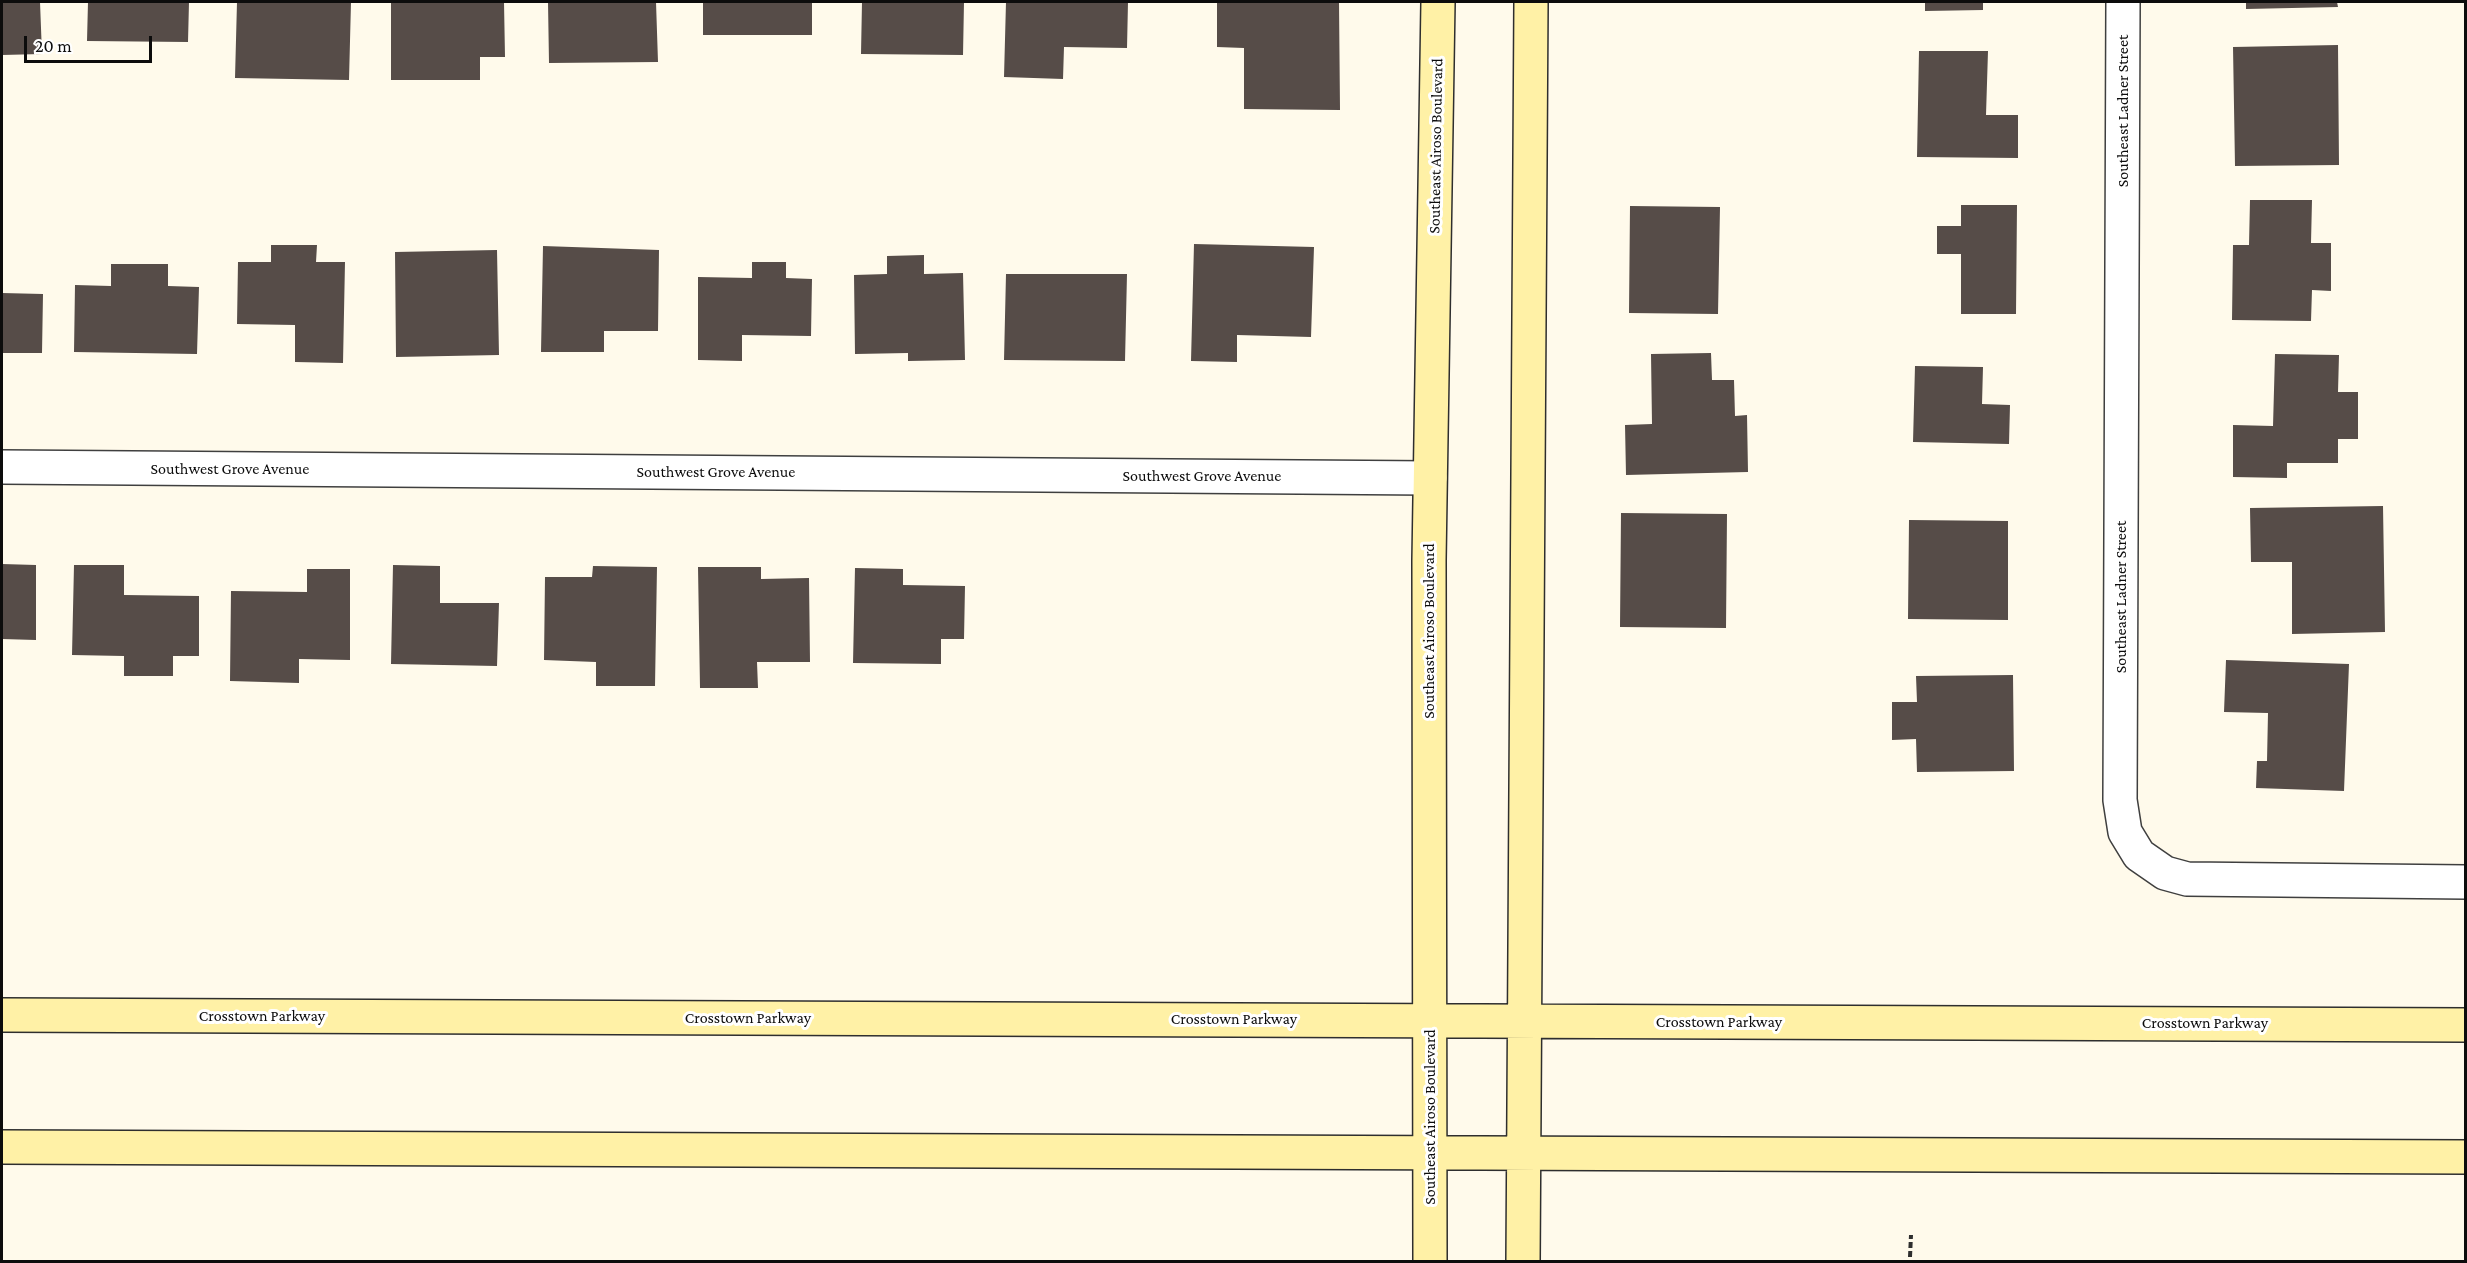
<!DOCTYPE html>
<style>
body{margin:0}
#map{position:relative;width:2467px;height:1263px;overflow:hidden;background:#fffaeb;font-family:"Crimson Pro",serif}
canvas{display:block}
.frame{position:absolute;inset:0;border:3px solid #0c0c0c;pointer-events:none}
.scale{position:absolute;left:24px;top:36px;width:128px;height:27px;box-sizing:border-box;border:3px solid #0c0c0c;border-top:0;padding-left:8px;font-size:18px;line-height:21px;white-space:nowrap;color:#0c0c0c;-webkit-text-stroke:4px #fff;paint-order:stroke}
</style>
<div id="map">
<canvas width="2467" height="1263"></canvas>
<div class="frame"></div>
<div class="scale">20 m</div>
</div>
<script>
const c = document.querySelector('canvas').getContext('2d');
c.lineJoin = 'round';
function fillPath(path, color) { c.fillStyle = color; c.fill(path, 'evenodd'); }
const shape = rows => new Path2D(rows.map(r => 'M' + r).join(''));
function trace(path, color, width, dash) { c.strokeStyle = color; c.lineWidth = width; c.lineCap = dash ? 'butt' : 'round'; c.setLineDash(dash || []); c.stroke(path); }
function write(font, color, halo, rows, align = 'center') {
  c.font = font + ' "Crimson Pro",serif'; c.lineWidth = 6; c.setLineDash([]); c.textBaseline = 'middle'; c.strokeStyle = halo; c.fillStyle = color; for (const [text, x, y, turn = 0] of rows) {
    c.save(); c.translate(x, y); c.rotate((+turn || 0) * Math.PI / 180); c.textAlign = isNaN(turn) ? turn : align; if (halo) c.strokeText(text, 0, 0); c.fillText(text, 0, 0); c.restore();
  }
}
fillPath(shape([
 [2,2,40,2,42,54,2,55],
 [88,2,189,2,188,42,87,41],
 [237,2,351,2,349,80,235,78],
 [391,2,504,2,505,57,480,57,480,80,391,80],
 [548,2,656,2,658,62,549,63],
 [703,2,812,2,812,35,703,35],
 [862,2,964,2,963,55,861,54],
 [1006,2,1128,2,1127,48,1064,47,1063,79,1004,77],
 [1217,2,1339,2,1340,110,1244,109,1244,48,1217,47],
 [1925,2,1983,2,1983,10,1925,11],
 [2246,2,2337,2,2338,7,2246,9],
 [2338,45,2339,165,2235,166,2233,47],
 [1919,51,1988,51,1986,115,2018,115,2018,158,1917,157],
 [2250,200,2312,200,2311,243,2331,243,2331,291,2312,290,2311,321,2232,320,2233,245,2249,245],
 [1961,205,2017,205,2016,314,1961,314,1961,254,1937,254,1937,226,1961,226],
 [1630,206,1720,207,1718,314,1629,313],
 [1194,244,1314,247,1311,337,1237,335,1237,362,1191,361],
 [271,245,317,245,316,262,345,262,343,363,295,362,295,325,237,324,238,262,271,262],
 [543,246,659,250,658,331,604,331,604,352,541,352],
 [497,250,499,355,396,357,395,252],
 [924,255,924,274,963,273,965,360,908,361,908,353,855,354,854,275,887,274,887,256],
 [752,262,786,262,786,278,812,279,811,336,742,335,742,361,698,360,698,277,752,278],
 [111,264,168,264,168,286,199,287,197,354,74,352,75,285,111,286],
 [1006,274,1127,274,1125,361,1004,360],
 [2,293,43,294,42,353,2,353],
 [1711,353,1712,380,1734,380,1735,416,1747,415,1748,472,1626,475,1625,425,1652,424,1651,354],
 [2275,354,2339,355,2338,392,2358,392,2358,439,2338,439,2338,463,2287,463,2287,478,2233,477,2233,425,2273,426],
 [1915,366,1983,367,1982,404,2010,405,2009,444,1913,442],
 [2383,506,2385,632,2292,634,2292,562,2251,562,2250,508],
 [1621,513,1727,514,1726,628,1620,627],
 [1909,520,2008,521,2008,620,1908,619],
 [2,564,36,565,36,640,2,639],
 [74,565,124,565,124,595,199,596,199,656,173,656,173,676,124,676,124,656,72,655],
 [393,565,440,566,440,603,499,603,497,666,391,664],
 [593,566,657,567,655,686,596,686,596,662,544,660,545,577,592,577],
 [698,567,761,567,761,579,809,578,810,662,757,662,758,688,700,688],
 [855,568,903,569,903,585,965,586,964,639,941,639,941,664,853,663],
 [307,569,350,569,350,660,299,659,299,683,230,681,231,591,307,592],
 [2226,660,2349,664,2344,791,2256,788,2257,761,2267,761,2268,713,2224,712],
 [2013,675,2014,771,1917,772,1916,739,1892,740,1892,702,1917,702,1916,676]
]), '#564c48');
const street = shape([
 [2123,2,2120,800,2125,832,2139,855,2165,873,2187,879,2466,882],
 [2,467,1430,478]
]);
const secondary = shape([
 [2,1015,2466,1025],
 [2,1147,2466,1157],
 [1430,1262,1429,560,1438,2],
 [1523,1262,1531,2]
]);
trace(street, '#3f3f3f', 36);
trace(secondary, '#2e2e2e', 36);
trace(shape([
 [1910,1257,1911,1235]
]), '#2e2e2e', 4, [6, 3]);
trace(street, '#fff', 33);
trace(secondary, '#fff1a6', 33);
write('16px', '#0c0c0c', '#fff', [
 ["Southeast Ladner Street",2123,111,-90],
 ["Southeast Airoso Boulevard",1436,146,-89],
 ["Southwest Grove Avenue",230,469],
 ["Southwest Grove Avenue",716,472],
 ["Southwest Grove Avenue",1202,476],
 ["Southeast Ladner Street",2121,597,-90],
 ["Southeast Airoso Boulevard",1429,631,-90],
 ["Crosstown Parkway",262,1016],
 ["Crosstown Parkway",748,1018],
 ["Crosstown Parkway",1234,1019],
 ["Crosstown Parkway",1719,1022],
 ["Crosstown Parkway",2205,1023],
 ["Southeast Airoso Boulevard",1430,1117,-90]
]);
</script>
